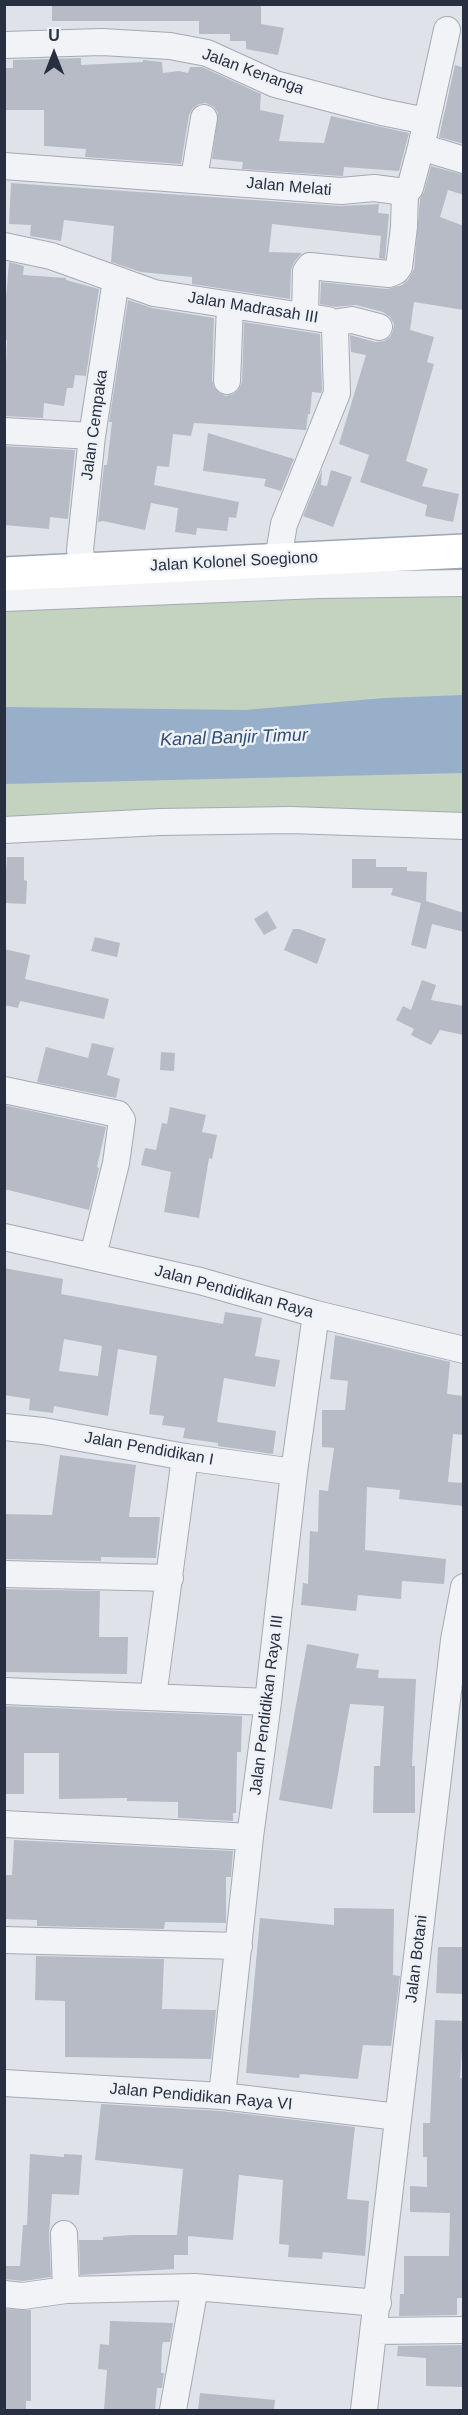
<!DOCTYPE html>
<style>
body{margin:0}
#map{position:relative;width:468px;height:2415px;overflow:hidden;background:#dfe2e9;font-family:Helvetica,sans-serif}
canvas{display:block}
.frame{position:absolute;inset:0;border:6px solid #272f40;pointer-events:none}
.north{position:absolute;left:24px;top:24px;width:60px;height:60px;-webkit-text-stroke:4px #eef1f6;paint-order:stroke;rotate:0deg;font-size:16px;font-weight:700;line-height:24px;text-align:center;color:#272f40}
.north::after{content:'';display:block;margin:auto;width:21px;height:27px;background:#272f40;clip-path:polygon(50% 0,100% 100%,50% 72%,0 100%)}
</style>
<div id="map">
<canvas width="468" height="2415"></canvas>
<div class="frame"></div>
<div class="north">U</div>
</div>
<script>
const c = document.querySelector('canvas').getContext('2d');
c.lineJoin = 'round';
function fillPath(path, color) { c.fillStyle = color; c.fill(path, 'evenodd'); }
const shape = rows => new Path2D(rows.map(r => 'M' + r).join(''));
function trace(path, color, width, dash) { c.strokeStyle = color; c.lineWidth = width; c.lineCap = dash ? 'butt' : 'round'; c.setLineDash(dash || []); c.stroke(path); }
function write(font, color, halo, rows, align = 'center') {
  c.font = font + ' Helvetica,sans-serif'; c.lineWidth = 5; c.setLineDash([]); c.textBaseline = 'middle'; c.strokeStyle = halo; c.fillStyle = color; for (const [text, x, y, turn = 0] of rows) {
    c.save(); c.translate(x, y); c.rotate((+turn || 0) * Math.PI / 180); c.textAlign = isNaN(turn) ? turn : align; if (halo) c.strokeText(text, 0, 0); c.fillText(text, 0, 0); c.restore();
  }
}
fillPath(shape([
 [463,567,463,827,5,831,5,587]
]), '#c4d3bf');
fillPath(shape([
 [463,695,463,773,5,784,5,707,245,710,384,698]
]), '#98afca');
fillPath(shape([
 [52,4,261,4,261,24,284,28,278,55,246,49,246,41,230,41,230,34,199,34,199,21,52,21],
 [81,58,81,65,143,62,143,60,162,62,163,73,179,71,188,73,190,67,202,67,261,94,260,110,284,115,279,141,324,143,331,116,409,133,399,171,344,167,343,176,341,176,242,169,243,162,212,159,218,113,214,107,206,103,199,104,193,108,189,115,181,164,85,157,86,149,44,146,44,110,4,110,4,68,13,68,13,60],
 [455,65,464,68,464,144,439,137],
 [431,166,464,175,464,195,448,190,440,217,464,226,464,310,414,302,410,330,434,337,427,362,434,364,406,461,428,469,422,486,459,494,453,522,425,516,427,505,360,482,369,455,339,444,366,355,351,352,350,335,375,342,384,341,390,337,393,331,394,324,390,317,383,312,356,305,336,307,320,304,321,282,387,289,402,285,408,280,414,269,420,199,424,192],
 [11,183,340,206,379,204,378,213,389,214,385,259,372,257,379,258,381,236,272,224,269,252,302,253,294,262,291,270,290,299,192,284,192,277,141,272,111,262,114,226,64,220,61,241,30,236,31,225,9,224],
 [9,262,24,266,23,275,66,278,66,280,99,289,86,376,75,375,73,388,67,388,64,406,44,403,43,418,4,416,7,340,4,339,5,310],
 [128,300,152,308,214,318,212,381,214,387,219,393,226,396,234,394,239,389,242,382,244,322,320,334,322,390,321,393,312,392,310,414,308,414,306,430,194,423,191,436,173,434,169,467,157,466,154,485,239,502,236,518,229,517,227,531,197,528,196,535,175,532,178,508,151,503,145,530,103,521,98,522,104,465,107,465,112,422,109,422],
 [208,433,294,459,281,491,264,486,266,479,203,471],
 [4,446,75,450,68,519,50,517,49,529,4,525],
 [322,470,321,485,327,486,331,470,352,477,333,527,303,516],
 [7,857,24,857,24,880,27,881,26,904,4,903],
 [352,859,376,859,376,867,407,867,407,871,427,872,426,901,464,913,464,932,432,924,426,949,411,945,421,903,391,895,393,888,352,888],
 [267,911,277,928,264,935,254,919],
 [293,929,299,929,326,939,317,964,284,950],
 [95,937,120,943,117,957,91,951],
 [4,949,30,955,25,979,109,999,104,1019,20,1001,18,1008,4,1005],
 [422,980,436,985,431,1000,464,1006,464,1035,440,1030,431,1045,411,1035,414,1029,396,1020,403,1006,411,1010],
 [92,1043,114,1048,107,1075,120,1079,116,1098,37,1082,46,1047,88,1058],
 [161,1052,175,1053,174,1071,160,1070],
 [4,1105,106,1127,97,1167,99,1168,89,1210,4,1189],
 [170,1107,206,1115,202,1132,217,1135,212,1159,209,1158,199,1218,164,1212,171,1172,141,1165,145,1148,156,1150,162,1123,167,1124],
 [4,1268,63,1279,61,1294,223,1324,225,1312,262,1318,255,1356,280,1360,275,1387,224,1378,217,1422,276,1431,273,1454,218,1446,218,1443,183,1438,185,1428,162,1425,164,1416,149,1414,157,1356,118,1349,108,1416,54,1406,53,1413,29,1410,30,1399,4,1395],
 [64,1339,102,1346,98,1376,59,1371],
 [335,1335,450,1362,447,1394,464,1396,464,1435,453,1434,448,1482,464,1483,464,1506,399,1499,400,1490,367,1487,365,1550,446,1559,444,1584,402,1581,401,1599,358,1595,356,1611,301,1605,303,1583,308,1584,310,1531,318,1532,319,1490,328,1491,334,1448,322,1447,322,1410,345,1410,348,1381,330,1379],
 [60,1455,136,1465,129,1517,160,1517,156,1558,101,1557,101,1561,4,1559,4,1514,52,1515],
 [4,1589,100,1591,99,1637,128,1637,127,1674,4,1672],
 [307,1644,359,1654,356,1668,379,1670,378,1678,416,1679,412,1766,415,1766,415,1813,373,1813,374,1766,380,1766,384,1706,350,1704,332,1809,279,1800],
 [4,1706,242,1716,241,1752,237,1752,236,1813,233,1813,233,1821,178,1818,178,1802,127,1801,127,1798,59,1799,59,1753,24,1753,24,1794,4,1794],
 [14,1840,233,1851,231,1877,226,1877,226,1923,165,1922,164,1929,37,1926,37,1920,4,1919,4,1875,12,1875],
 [334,1908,394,1909,393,1975,400,1976,391,2046,363,2045,358,2079,300,2074,299,2078,246,2073,260,1918,334,1925],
 [438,1947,464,1947,464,1994,436,1993],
 [36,1956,164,1959,162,2009,216,2010,211,2059,65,2057,65,2001,35,2000],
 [435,2020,464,2021,460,2078,462,2078,462,2120,464,2120,464,2298,457,2298,457,2315,399,2316,400,2294,404,2294,404,2256,449,2256,450,2213,410,2212,410,2186,427,2187,427,2157,423,2157,423,2123,430,2123],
 [101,2104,221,2111,355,2127,347,2199,369,2201,365,2256,323,2252,322,2259,288,2257,289,2245,279,2244,283,2180,239,2175,233,2240,188,2236,188,2255,174,2255,174,2269,80,2275,79,2240,103,2240,103,2237,131,2235,177,2235,183,2169,95,2160],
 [30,2154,64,2157,64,2154,82,2155,79,2195,52,2194,49,2235,51,2277,23,2281,4,2279,4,2266,20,2266,23,2225,27,2225],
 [4,2309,31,2310,31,2401,26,2401,26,2410,4,2410],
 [110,2321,173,2323,170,2342,163,2342,162,2346,161,2373,164,2373,162,2388,157,2388,155,2410,104,2410,107,2370,98,2369,100,2344,109,2345],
 [464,2345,464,2387,426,2386,426,2358,397,2356,398,2346],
 [200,2393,275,2400,274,2410,198,2410]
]), '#b6bbc5');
const minor = shape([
 [4,45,102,42,170,46,207,53,275,84,382,112,426,121],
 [421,147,464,160],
 [4,166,341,191,374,188,405,192],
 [194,178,204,118],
 [405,192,410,188,421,147,447,30],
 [4,246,51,256,154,293,328,320,332,323,335,329,337,393,284,524,278,559],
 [305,316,306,271,310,266,389,274,396,271,399,267,404,227,405,192],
 [332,323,352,320,379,327],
 [227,381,230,305],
 [4,431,92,436],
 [84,571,80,550,92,436,116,280],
 [4,598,319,585,464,583],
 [4,830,160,822,291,820,464,826],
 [4,1090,118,1114,122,1120,116,1163,93,1256],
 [4,1237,200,1281,316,1314,464,1350],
 [4,1427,43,1431,185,1457,294,1472],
 [4,1574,170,1578],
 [4,1691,268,1702],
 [153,1697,185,1457],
 [4,1824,250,1837],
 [4,1940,239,1946],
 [4,2083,222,2096,398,2117],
 [222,2096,250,1837,268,1702,294,1472,316,1314],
 [64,2234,66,2290],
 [4,2294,23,2296,66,2290,195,2287],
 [374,2331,464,2330],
 [173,2410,195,2287,378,2303],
 [364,2410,454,1640,464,1587]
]);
const major = shape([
 [4,574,464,551]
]);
trace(minor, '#a4a9b3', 28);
trace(major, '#9da6b5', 36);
trace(minor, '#f1f3f7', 26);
trace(major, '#fff', 33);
write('16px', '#272f40', '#eef1f6', [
 ["Jalan Kenanga",253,72,20],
 ["Jalan Melati",289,187,5],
 ["Jalan Madrasah III",253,308,9],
 ["Jalan Cempaka",95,425,-82],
 ["Jalan Kolonel Soegiono",234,562,-3],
 ["Jalan Pendidikan Raya",234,1292,15],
 ["Jalan Pendidikan I",149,1449,10],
 ["Jalan Pendidikan Raya III",267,1705,-83],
 ["Jalan Botani",417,1959,-83],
 ["Jalan Pendidikan Raya VI",201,2097,5]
]);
write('italic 18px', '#304d75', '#eef1f6', [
 ["Kanal Banjir Timur",234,738,-2]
]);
</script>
